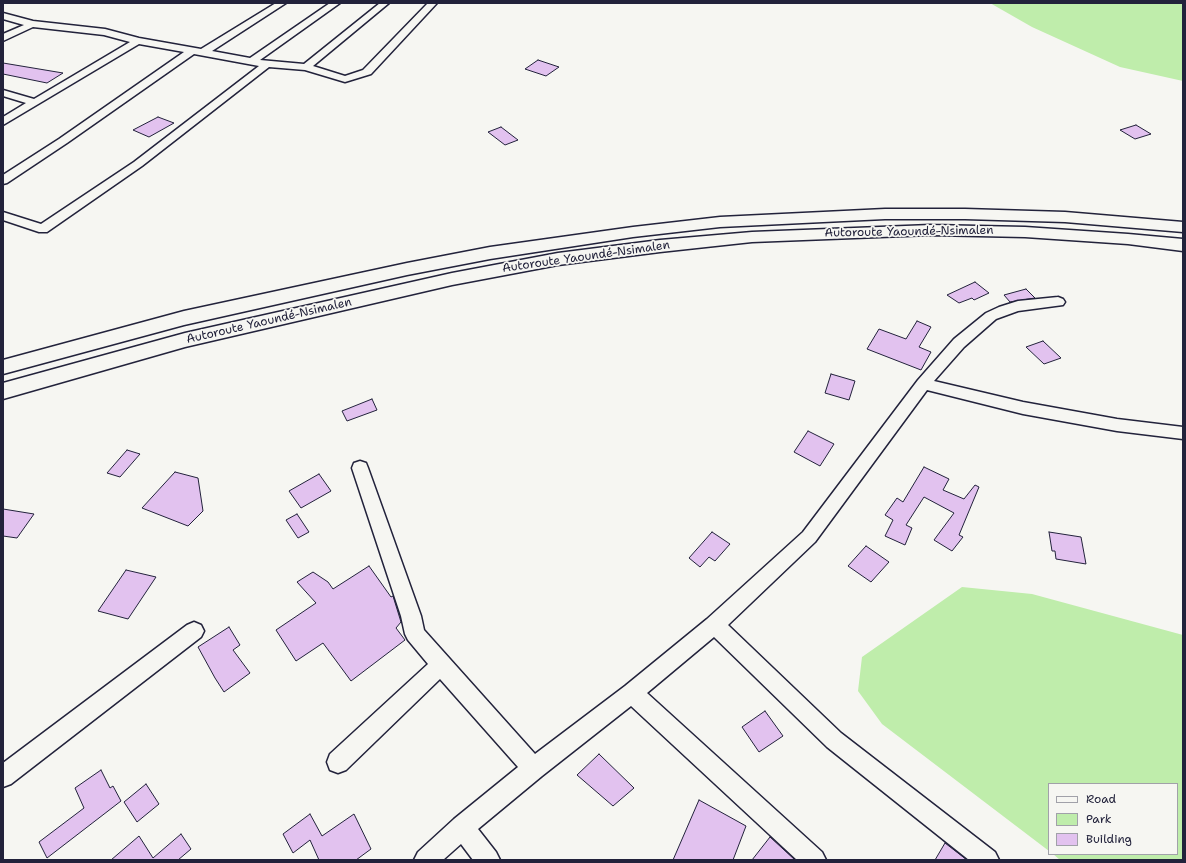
<!DOCTYPE html>
<meta charset="utf-8">
<style>
body{margin:0}
#map{position:relative;width:1186px;height:863px;overflow:hidden;background:#f6f6f2;font-family:"Shantell Sans",sans-serif}
canvas{display:block}
.frame{position:absolute;inset:0;border:4px solid #22223b;pointer-events:none}
.legend{position:absolute;left:1048px;top:783px;width:130px;height:72px;box-sizing:border-box;background:#f6f6f2;border:1px solid #a1a1a9;margin:0;padding:5px 7px;list-style:none;font-size:12px;color:#22223b}
.legend li{display:flex;align-items:center;gap:8px;height:20px}
.legend b{width:20px;border:1px solid #a1a1a9}
</style>
<div id="map">
<canvas width="1186" height="863"></canvas>
<div class="frame"></div>
<ul class="legend">
<li><b style="height:5px;background:#f6f6f2"></b>Road</li>
<li><b style="height:11px;background:#bfedab"></b>Park</li>
<li><b style="height:11px;background:#e2c2ef"></b>Building</li>
</ul>
</div>
<script>
const c = document.querySelector('canvas').getContext('2d');
c.lineJoin = 'round';
function fillPath(path, color) { c.fillStyle = color; c.fill(path, 'evenodd'); }
const shape = rows => new Path2D(rows.map(r => 'M' + r).join(''));
function trace(path, color, width, dash) { c.strokeStyle = color; c.lineWidth = width; c.lineCap = dash ? 'butt' : 'round'; c.setLineDash(dash || []); c.stroke(path); }
function write(font, color, halo, rows, align = 'center') {
  c.font = font + ' "Shantell Sans",sans-serif'; c.lineWidth = 3.5; c.setLineDash([]); c.textBaseline = 'middle'; c.strokeStyle = halo; c.fillStyle = color; for (const [text, x, y, turn = 0] of rows) {
    c.save(); c.translate(x, y); c.rotate((+turn || 0) * Math.PI / 180); c.textAlign = isNaN(turn) ? turn : align; if (halo) c.strokeText(text, 0, 0); c.fillText(text, 0, 0); c.restore();
  }
}
fillPath(shape([
 [990,3,1183,3,1183,81,1120,67,1032,27],
 [962,587,1032,594,1183,635,1183,860,1060,860,1053,854,1177,854,1177,784,1049,784,1049,851,882,724,858,691,862,657]
]), '#bfedab');
const building = shape([
 [538,60,559,67,546,76,525,69,538,60],
 [3,63,63,73,47,83,3,74,3,63],
 [158,117,174,123,149,137,133,130,158,117],
 [1136,125,1151,134,1135,139,1120,130,1136,125],
 [501,127,518,140,505,145,488,132,501,127],
 [975,282,989,293,974,300,972,298,959,303,947,295,975,282],
 [1026,289,1035,298,1010,302,1004,295,1026,289],
 [917,321,931,327,919,347,931,352,921,370,867,349,879,329,906,339,917,321],
 [1043,341,1061,358,1044,364,1026,347,1043,341],
 [831,374,855,381,849,400,825,393,831,374],
 [372,399,377,410,347,421,342,411,372,399],
 [808,431,834,444,820,466,794,452,808,431],
 [127,450,140,454,120,477,107,473,127,450],
 [924,467,949,479,943,490,964,499,975,485,979,487,959,535,963,537,952,551,934,540,954,513,924,497,906,525,912,528,905,545,885,536,893,520,885,515,897,498,903,502,924,467],
 [175,472,198,478,203,511,188,526,142,508,175,472],
 [319,474,331,491,301,508,289,491,319,474],
 [3,509,34,514,17,538,3,536,3,509],
 [297,514,309,532,298,538,286,520,297,514],
 [712,532,730,544,715,561,709,557,700,567,689,558,712,532],
 [1049,532,1081,537,1086,564,1056,559,1055,551,1052,551,1049,532],
 [866,546,889,562,871,582,848,566,866,546],
 [369,566,391,597,393,596,401,622,396,628,405,640,351,681,323,643,296,661,276,630,316,603,297,582,313,572,328,582,333,589,369,566],
 [126,570,156,577,128,619,98,611,126,570],
 [229,627,240,645,233,650,250,673,224,692,215,678,198,647,229,627],
 [765,711,783,736,759,752,742,727,765,711],
 [599,754,634,788,613,806,577,775,599,754],
 [101,770,110,788,113,786,121,801,47,858,39,842,84,808,75,788,101,770],
 [146,784,159,804,137,822,124,802,146,784],
 [699,800,746,826,733,860,673,860,699,800],
 [310,814,322,836,354,814,371,849,356,860,319,860,310,840,293,853,283,834,310,814],
 [181,834,191,849,178,860,111,860,139,836,153,858,181,834],
 [770,837,795,860,752,860,770,837],
 [945,843,967,860,935,860,945,843]
]);
fillPath(building, '#e2c2ef');
trace(building, '#22223b', 1);
const street = shape([
 [276,3,286,3,212,51,250,58,330,3,340,3,260,60,304,64,380,3,389,3,313,66,345,76,363,70,428,3,437,3,371,74,345,82,305,70,269,67,142,166,47,232,39,232,3,220,3,212,41,224,134,162,259,66,194,54,67,143,7,183,3,184,3,175,59,139,184,52,139,44,3,125,3,117,26,103,3,96,3,90,34,99,130,42,104,35,33,27,3,41,3,34,24,25,3,19,3,13,33,21,105,29,139,38,201,49,276,3],
 [1058,297,1063,299,1065,302,1063,305,1018,311,996,319,964,347,934,381,1023,402,1117,419,1183,427,1183,439,1117,431,1023,414,927,390,815,542,728,625,841,733,995,852,999,860,969,860,827,747,714,637,647,693,822,852,826,860,797,860,631,706,542,776,478,829,496,852,500,860,473,860,461,844,443,860,414,860,418,852,454,819,518,767,440,679,346,770,338,773,330,770,327,762,330,754,428,664,408,640,405,634,401,616,352,468,354,463,360,461,366,463,368,468,421,616,424,630,535,754,625,686,707,619,803,532,918,380,954,339,986,313,999,307,1018,301,1058,297],
 [194,622,201,625,204,631,201,637,11,784,3,787,3,763,187,625,194,622]
]);
const highway = shape([
 [885,209,965,209,1065,212,1183,222,1183,232,1065,222,965,219,885,219,720,227,633,237,490,259,407,275,184,325,3,374,3,360,184,311,407,263,490,247,633,227,720,217,885,209],
 [931,225,1025,227,1128,234,1183,239,1183,251,1128,244,1025,237,931,235,752,242,660,252,558,265,452,285,185,347,3,399,3,383,185,333,452,273,558,253,660,240,752,232,931,225]
]);
trace(street, '#22223b', 3);
trace(highway, '#22223b', 3);
fillPath(street, '#f6f6f2');
fillPath(highway, '#f6f6f2');
write('12px', '#22223b', '#f6f6f2', [
 ["Autoroute Yaoundé-Nsimalen",909,232,-1],
 ["Autoroute Yaoundé-Nsimalen",586,257,-8],
 ["Autoroute Yaoundé-Nsimalen",269,321,-13]
]);
</script>
